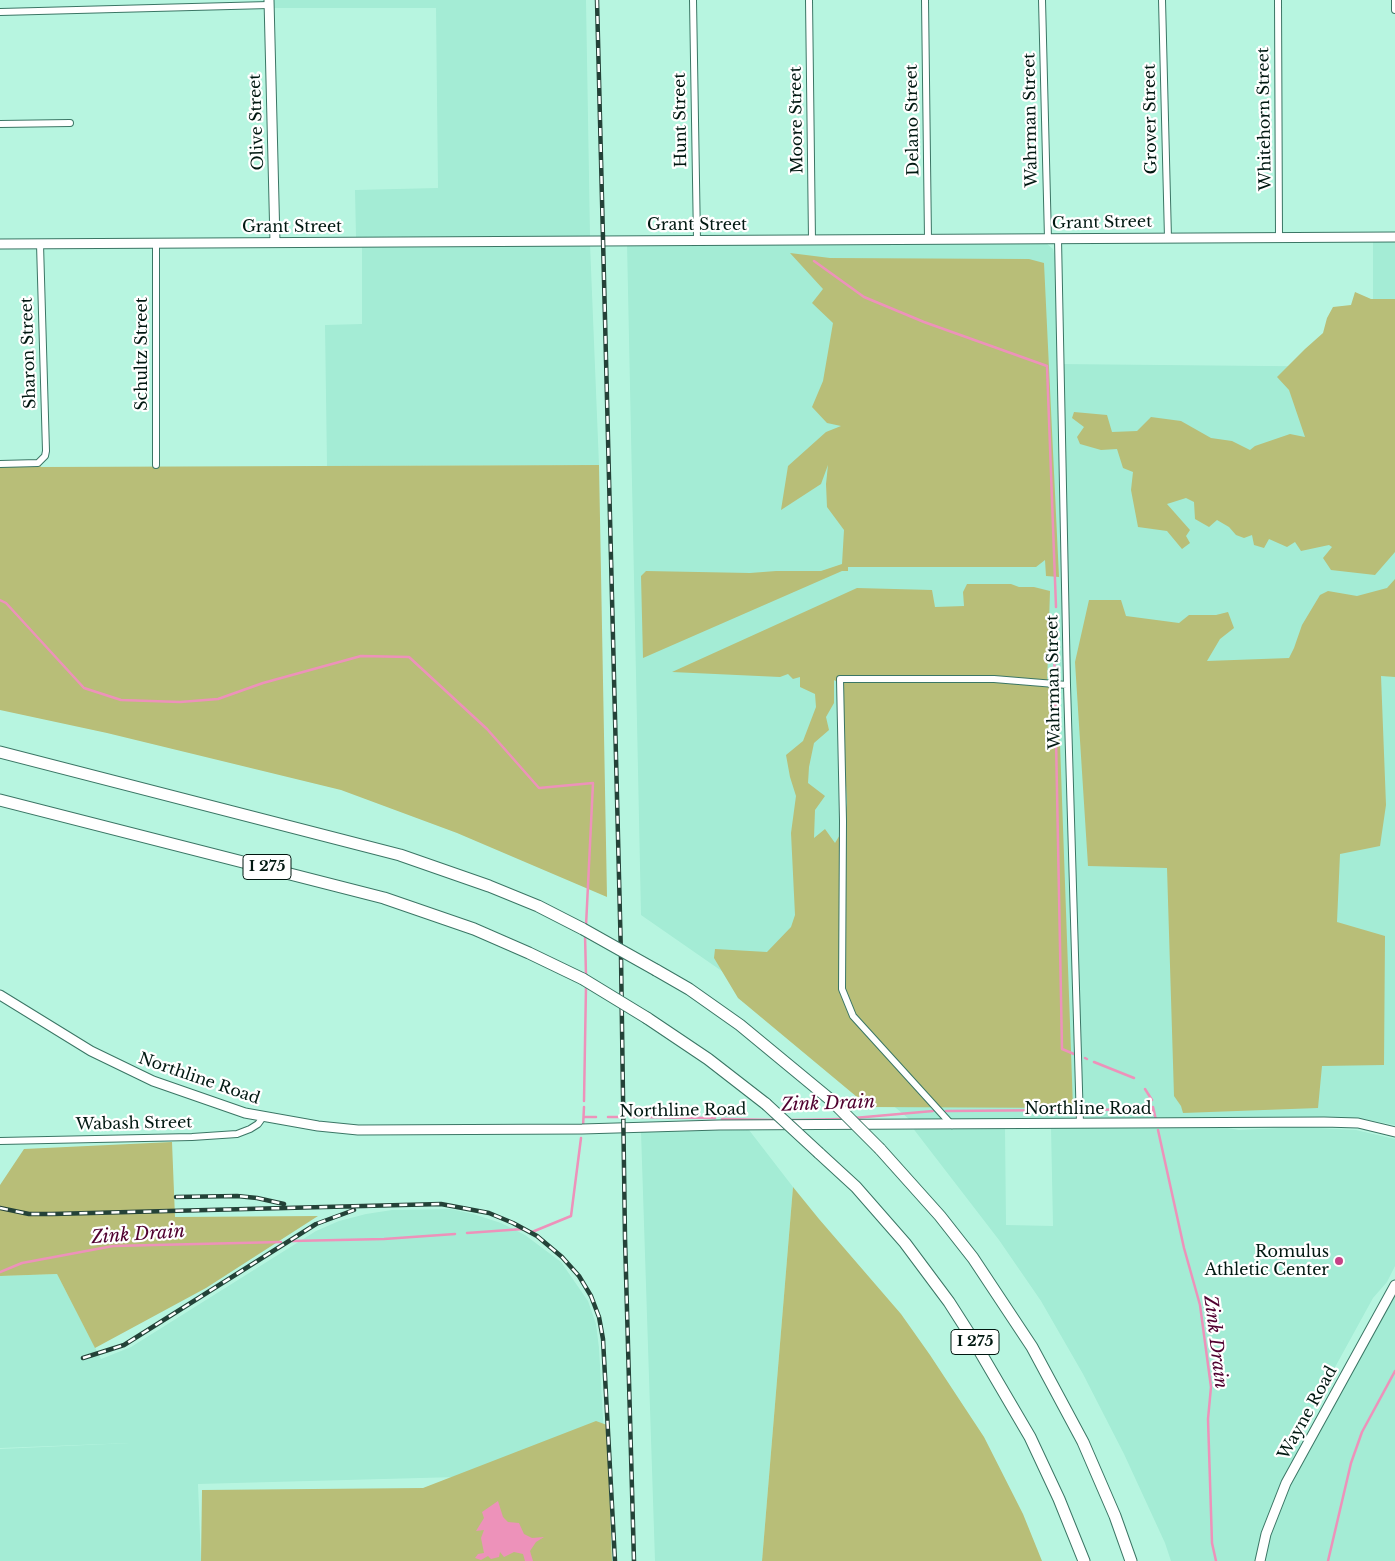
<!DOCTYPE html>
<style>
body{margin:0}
canvas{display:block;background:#b7f5e0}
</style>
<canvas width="1395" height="1561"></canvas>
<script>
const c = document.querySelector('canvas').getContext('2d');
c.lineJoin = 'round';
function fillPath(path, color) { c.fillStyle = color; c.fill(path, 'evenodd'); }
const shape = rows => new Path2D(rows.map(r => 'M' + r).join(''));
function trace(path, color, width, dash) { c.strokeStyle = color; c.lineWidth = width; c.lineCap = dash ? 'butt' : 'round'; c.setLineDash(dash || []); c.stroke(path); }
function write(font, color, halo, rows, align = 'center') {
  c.font = font + ' "Libre Baskerville",serif'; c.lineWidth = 4.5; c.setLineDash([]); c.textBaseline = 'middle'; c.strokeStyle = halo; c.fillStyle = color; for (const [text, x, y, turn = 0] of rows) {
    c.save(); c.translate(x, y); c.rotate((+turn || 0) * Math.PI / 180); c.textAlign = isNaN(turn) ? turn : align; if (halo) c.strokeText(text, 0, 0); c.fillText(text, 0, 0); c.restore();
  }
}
fillPath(shape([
 [273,0,586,0,590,236,356,237,355,190,438,188,436,8,273,8],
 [1373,239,1395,239,1395,1125,1364,1119,1344,1117,909,1119,788,1017,641,915,627,243,1046,243,1053,249,1056,263,1057,364,1373,367],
 [590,244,599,465,327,466,325,325,362,324,362,245],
 [1216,1126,1239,1130,1299,1127,1356,1130,1395,1139,1395,1266,1387,1282,1373,1298,1311,1411,1300,1443,1311,1446,1395,1293,1395,1561,1171,1561,1165,1543,1124,1454,1083,1374,1041,1301,999,1240,912,1127,1005,1127,1006,1225,1053,1226,1051,1127],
 [749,1130,793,1187,762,1561,655,1561,641,1132],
 [450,1209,473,1214,501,1223,525,1235,561,1262,588,1301,596,1324,599,1348,606,1473,198,1484,201,1561,0,1561,0,1449,130,1443,0,1448,0,1276,57,1274,101,1359,131,1347,316,1231,339,1221,366,1214,392,1210]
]), '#a4ecd5');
fillPath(shape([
 [790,253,830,258,1029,259,1044,263,1059,577,1046,576,1045,560,1036,567,848,567,848,571,842,571,643,658,641,576,646,571,750,573,776,571,821,571,842,564,844,530,827,507,826,484,828,465,821,484,781,510,788,466,826,432,841,426,827,423,812,407,823,381,833,323,812,303,823,289],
 [1355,292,1371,299,1395,299,1395,552,1375,575,1331,570,1323,558,1332,547,1329,545,1301,551,1295,542,1287,547,1269,539,1264,548,1254,545,1252,535,1244,538,1236,535,1229,527,1217,520,1209,527,1195,519,1194,502,1186,498,1167,504,1190,530,1186,536,1190,543,1182,549,1167,531,1138,527,1131,490,1133,472,1123,468,1117,449,1101,450,1080,444,1077,437,1084,427,1072,418,1074,412,1107,415,1112,432,1137,431,1151,417,1181,421,1211,438,1232,441,1250,450,1255,446,1290,434,1305,437,1289,390,1277,377,1305,349,1323,333,1327,318,1333,307,1351,305],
 [39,464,41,467,599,465,607,897,457,833,341,790,107,733,0,710,0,465],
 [1395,579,1395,677,1381,676,1386,805,1380,846,1340,854,1337,922,1385,936,1384,1065,1322,1066,1318,1108,1183,1113,1181,1106,1174,1096,1167,868,1088,866,1075,662,1089,600,1121,600,1126,616,1179,623,1189,615,1216,615,1228,612,1234,628,1220,639,1207,661,1289,658,1294,648,1302,625,1320,595,1328,591,1357,596,1387,588],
 [967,584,1011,584,1019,587,1034,587,1050,591,1047,685,1058,687,1073,1108,869,1107,738,998,714,958,715,949,767,952,791,927,795,915,791,833,796,796,790,777,786,755,803,741,816,707,815,694,800,687,800,677,793,679,788,674,780,677,672,672,857,588,932,590,935,607,964,606,963,592],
 [834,680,844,686,841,696,847,803,844,828,835,843,825,829,814,838,815,810,825,796,808,783,809,767,814,743,829,730,826,717,834,703],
 [172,1142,175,1217,318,1216,206,1288,95,1348,57,1274,0,1276,0,1185,24,1149],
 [793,1187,819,1219,901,1314,930,1355,984,1437,1023,1514,1042,1561,762,1561],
 [596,1421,607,1425,612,1561,201,1561,202,1490,423,1488]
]), '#b8be78');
fillPath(shape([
 [498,1501,503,1517,508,1522,519,1523,524,1534,532,1538,544,1537,536,1542,530,1551,533,1561,525,1561,523,1554,514,1552,504,1557,500,1552,499,1557,491,1559,488,1556,481,1560,475,1558,478,1554,484,1553,481,1538,484,1530,476,1531,484,1518,482,1512]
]), '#ed92ba');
trace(shape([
 [814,261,864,297,924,322,1047,366,1056,607],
 [0,600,6,603,84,688,121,700,180,702,218,699,263,683,361,656,409,657,487,729,539,788,593,783,586,926],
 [1054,679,1056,617],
 [1055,687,1062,1049,1074,1054],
 [585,934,586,976],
 [1085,1058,1087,1059],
 [1094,1062,1134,1078],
 [1145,1089,1152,1100],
 [584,1101,586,986],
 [1153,1107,1156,1120],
 [1090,1110,1139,1109,1154,1111],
 [946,1111,1072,1110],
 [584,1117,596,1117],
 [608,1117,619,1117],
 [633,1117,715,1118],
 [854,1118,933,1111],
 [722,1119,776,1120],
 [789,1120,843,1119],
 [583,1127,584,1107],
 [1158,1130,1184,1248,1200,1305,1211,1387,1208,1419,1212,1543,1216,1561],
 [532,1232,571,1216,581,1138],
 [467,1233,523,1229],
 [292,1241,384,1239,455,1234],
 [0,1272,22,1263,113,1246,281,1242],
 [1328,1561,1351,1463,1362,1432,1395,1371]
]), '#ed92ba', 2.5);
const street = shape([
 [693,0,697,240],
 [809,0,812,240],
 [925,0,928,239],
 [1042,0,1048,239],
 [1162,0,1168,238],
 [1278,0,1279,237],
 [1395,0,1395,10],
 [0,12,269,5],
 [0,124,70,123],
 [1058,239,1067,685,1080,1123],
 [156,243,156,465],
 [0,464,38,463,45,456,46,451,40,244],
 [952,1125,853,1016,842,989,843,821,840,679,994,679,1067,685],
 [0,1141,192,1137,237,1134,250,1129,258,1124,263,1117]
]);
const secondary = shape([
 [269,0,275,242],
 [0,244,1395,237],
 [0,995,91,1051,153,1081,245,1113,318,1126,358,1130,582,1129,719,1125,1324,1122,1358,1123,1395,1132],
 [1260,1561,1266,1534,1286,1483,1395,1285]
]);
const highway = shape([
 [0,752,400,855,489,886,538,906,583,929],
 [0,800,384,898,474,929,529,953,583,979],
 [656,970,689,989,740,1025,832,1101],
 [647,1018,708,1059,766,1104],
 [880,1149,940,1216,973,1258,1032,1347,1083,1442,1115,1516,1131,1561],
 [819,1153,856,1187,905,1243,949,1302,972,1338,1030,1437,1059,1499,1084,1561]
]);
trace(street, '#3b7665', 8);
trace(secondary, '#3b7665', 11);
trace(highway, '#3b7665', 13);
trace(street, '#fff', 6);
trace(secondary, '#fff', 9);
trace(highway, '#fff', 11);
const rail = shape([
 [597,0,621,956,625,1238,634,1561],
 [176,1197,237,1196,257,1198,284,1204],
 [0,1208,29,1214,52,1214,441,1204,489,1213,513,1223,537,1236,562,1257,579,1276,591,1296,599,1317,603,1339,615,1561],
 [83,1358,124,1345,316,1224,354,1210]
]);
trace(rail, '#244238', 4.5);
trace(rail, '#fff', 2.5, [8]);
const highwayBridge = shape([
 [583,929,656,970],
 [583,979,647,1018],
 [832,1101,880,1149],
 [766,1104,819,1153]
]);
trace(highwayBridge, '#3b7665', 13, []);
trace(highwayBridge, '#fff', 11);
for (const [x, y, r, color] of [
 [1339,1261,5,"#c64286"]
]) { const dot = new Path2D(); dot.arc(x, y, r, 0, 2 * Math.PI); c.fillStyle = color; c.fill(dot); trace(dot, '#fff', 2); }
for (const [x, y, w] of [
 [267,867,48],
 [975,1342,48]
]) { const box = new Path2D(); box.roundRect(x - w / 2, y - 12.5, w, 25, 4); c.fillStyle = '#fff'; c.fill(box); trace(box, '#011811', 1); }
write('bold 15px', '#011811', null, [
 ["I 275",267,867],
 ["I 275",975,1342]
]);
write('16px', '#011811', '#fff', [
 ["Grover Street",1151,119,-91],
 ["Whitehorn Street",1265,119,-91],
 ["Hunt Street",681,120,-91],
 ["Moore Street",797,120,-91],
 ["Delano Street",913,120,-91],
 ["Wahrman Street",1031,120,-91],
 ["Olive Street",257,122,-92],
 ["Grant Street",1102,223,-1],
 ["Grant Street",697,225],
 ["Grant Street",292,227],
 ["Sharon Street",29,353,-92],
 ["Schultz Street",142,354,-90],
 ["Wahrman Street",1054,682,-91],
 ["Northline Road",199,1079,19],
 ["Northline Road",1088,1109],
 ["Northline Road",683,1111,-1],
 ["Wabash Street",134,1124,-1],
 ["Wayne Road",1308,1413,-61]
]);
write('16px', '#011811', '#fff', [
 ["Romulus",1329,1252],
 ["Athletic Center",1329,1270]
], 'right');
write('italic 18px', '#50002f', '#fff', [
 ["Zink Drain",828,1104,-2],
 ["Zink Drain",138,1235,-4],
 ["Zink Drain",1215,1342,83]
]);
</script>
